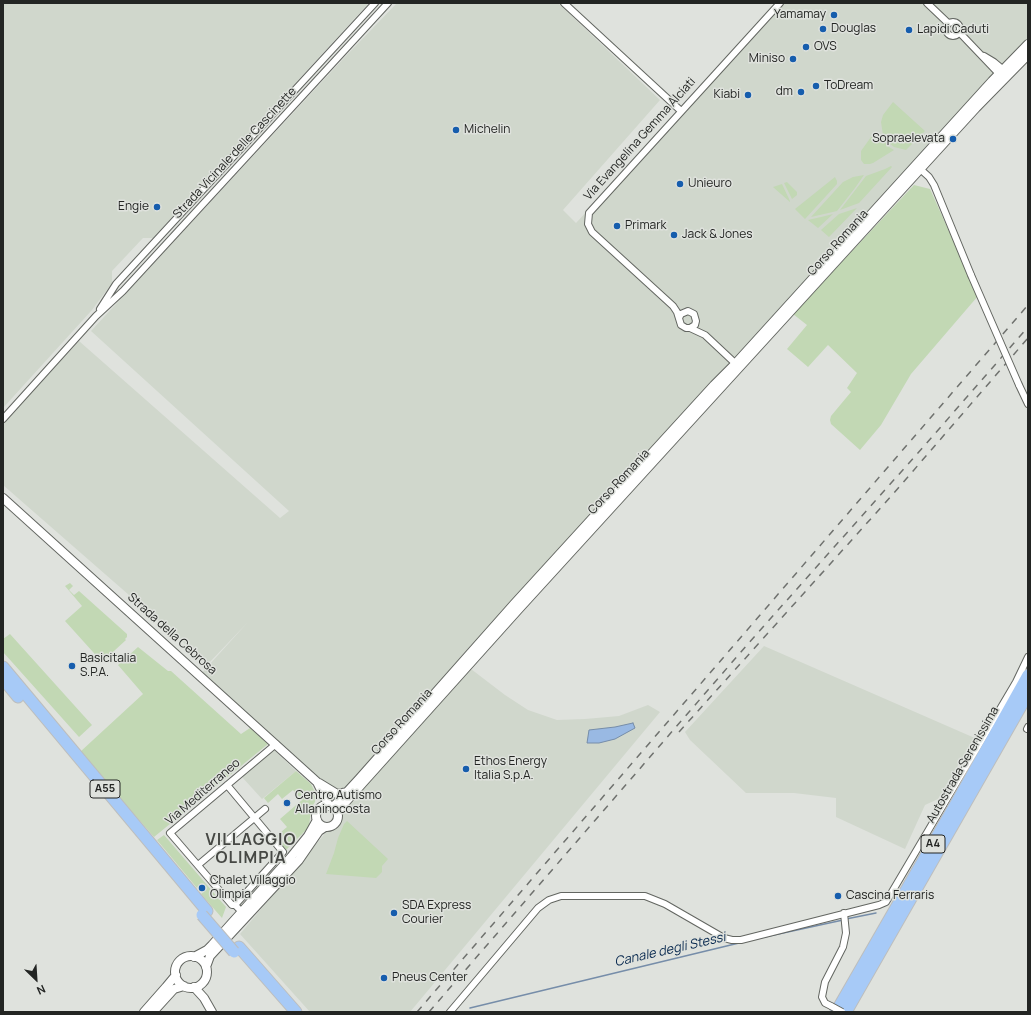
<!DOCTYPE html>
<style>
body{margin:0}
#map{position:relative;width:1031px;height:1015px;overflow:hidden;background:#dfe2dd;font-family:Manrope,sans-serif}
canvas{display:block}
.frame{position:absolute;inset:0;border:4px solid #232523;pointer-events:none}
.north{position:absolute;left:16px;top:959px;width:40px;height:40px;-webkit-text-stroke:3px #dfe2dd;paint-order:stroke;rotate:155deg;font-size:11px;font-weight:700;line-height:16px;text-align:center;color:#232523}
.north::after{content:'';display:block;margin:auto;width:14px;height:18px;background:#232523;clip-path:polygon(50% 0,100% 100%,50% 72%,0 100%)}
</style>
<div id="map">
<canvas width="1031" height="1015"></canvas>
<div class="frame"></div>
<div class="north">N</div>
</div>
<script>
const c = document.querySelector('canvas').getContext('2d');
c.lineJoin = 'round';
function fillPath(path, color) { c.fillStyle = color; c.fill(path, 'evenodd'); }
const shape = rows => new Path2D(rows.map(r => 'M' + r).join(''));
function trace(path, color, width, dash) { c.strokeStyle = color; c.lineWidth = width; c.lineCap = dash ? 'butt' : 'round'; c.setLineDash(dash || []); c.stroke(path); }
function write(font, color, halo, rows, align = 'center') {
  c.font = font + ' Manrope,sans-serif'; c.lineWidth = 3; c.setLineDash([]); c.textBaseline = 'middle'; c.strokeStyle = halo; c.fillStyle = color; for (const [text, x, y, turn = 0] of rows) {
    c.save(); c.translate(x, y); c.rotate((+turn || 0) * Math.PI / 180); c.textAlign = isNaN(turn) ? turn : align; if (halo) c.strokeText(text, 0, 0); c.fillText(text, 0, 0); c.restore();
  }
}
fillPath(shape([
 [3,3,369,3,153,238,143,238,112,271,112,283,92,310,3,408],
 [397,3,558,3,660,100,563,210,576,223,780,3,1028,3,1028,44,999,74,348,792,335,793,200,675,248,622,208,664,3,485,3,423,79,341,280,518,289,511,91,331,344,58],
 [952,21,958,24,960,29,958,33,953,36,948,35,945,29,947,25],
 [764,646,977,739,963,763,960,762,938,799,925,805,905,849,836,817,836,798,794,793,746,793,690,740,685,732],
 [471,669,505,695,528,710,557,720,585,719,619,716,648,705,660,712,410,1012,310,1012,240,934,361,791],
 [274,750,296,771,262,799,242,777]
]), '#d0d7cc');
fillPath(shape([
 [893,102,925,131,906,150,894,147,888,142,883,135,881,122,883,115],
 [876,135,882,137,889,147,894,150,873,163,870,164,864,164,861,160,861,151,871,137],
 [891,166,892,167,859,203,840,210,866,176,885,169],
 [864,175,855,188,837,211,811,217,843,182,853,177],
 [835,177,837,181,837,184,805,219,795,209],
 [787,182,797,192,797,195,792,199,784,183],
 [782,184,790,201,790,202,773,187],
 [914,185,930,189,978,296,911,374,881,425,860,450,831,424,830,420,831,416,851,392,847,388,857,373,828,345,808,367,787,349,807,325,793,314],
 [857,208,829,237,821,230,839,214],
 [833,214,818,228,808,220,821,217],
 [70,583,73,586,69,590,74,595,79,591,127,634,127,637,125,639,126,640,102,662,65,621,82,606,65,586],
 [10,634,92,725,79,737,3,652,3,639],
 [138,647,168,671,171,671,241,734,250,728,268,744,154,837,80,752,143,694,118,665],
 [296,771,311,784,316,794,315,802,311,808,309,827,286,850,275,837,287,827,280,819,302,800,293,790,282,799,278,794,268,803,264,798],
 [347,821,388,859,382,866,382,872,376,878,326,874,334,853,338,838,344,824],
 [164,835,226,907,222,918,201,894,207,888,203,884,197,888,157,840]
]), '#c2d8b4');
const water = shape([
 [633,723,635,728,615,739,599,743,587,743,589,730,615,727,633,723]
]);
fillPath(water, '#99b9e3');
trace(water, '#768da9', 1);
trace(shape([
 [846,919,876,913],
 [760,938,843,920],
 [470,1008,739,943]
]), '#768da9', 1.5);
const minor = shape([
 [564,3,681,111],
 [927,3,948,23],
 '946 29a7 7 0 1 1 14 0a7 7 0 1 1-14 0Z',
 [959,32,1001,76],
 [984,56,994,62,1006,72],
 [918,167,929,177,934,185,971,275],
 [100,309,116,284,375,3],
 [679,318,681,314,688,311,694,314,696,321,695,325,690,328,686,328,681,325,677,312,673,306,592,232,588,224,589,213,780,3],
 [690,328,705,335,737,365],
 [1019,385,1028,404],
 [3,419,96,316,123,291,388,3],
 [1027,729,1028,727],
 [227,785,283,852,235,905],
 [198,865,265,809],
 [242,912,235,905,232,905,170,833,276,744],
 [831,1006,825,1003,822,997,825,982,843,947,846,933,844,913],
 [450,1012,538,908,549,900,561,896,645,896,665,904,724,938,732,940,741,940,879,905,886,902,1016,682,1028,657]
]);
const secondary = shape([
 [3,498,317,782,329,806],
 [319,783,337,794,348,792],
 '316 816a11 11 0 1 1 22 0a11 11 0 1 1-22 0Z',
 [331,806,335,805,359,779,514,604,714,385,735,364,992,81,1028,44],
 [338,813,343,805,518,610,976,108,1028,55],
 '175 972a16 16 0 1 1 32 0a16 16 0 1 1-32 0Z',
 [194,957,207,950,212,945,291,857,308,836,317,820],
 [206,967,210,956,299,860,319,831,325,827],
 [194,987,204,998,212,1012],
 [144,1012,166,987,176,975],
 [153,1012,174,989,184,986]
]);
const motorway = shape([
 [3,667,207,911],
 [3,679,18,697],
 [239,947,296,1012],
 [836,1012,958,800,1028,675],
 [846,1012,1028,694]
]);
trace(minor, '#636661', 8);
trace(secondary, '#636661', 10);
trace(motorway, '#bdbebd', 13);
trace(minor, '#fff', 6);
trace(secondary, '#fff', 8);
trace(motorway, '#a7caf7', 11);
trace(shape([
 [679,732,894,493,1028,338],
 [417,1012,1028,305],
 [429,1012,747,645,925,445,1028,327]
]), '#6f716e', 1.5, [7, 7]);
const minorBridge = shape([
 [971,275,1019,385],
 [831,1006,842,1012]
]);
const motorwayBridge = shape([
 [202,915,234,952]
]);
trace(minorBridge, '#636661', 8, []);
trace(motorwayBridge, '#bdbebd', 13, []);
trace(minorBridge, '#fff', 6);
trace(motorwayBridge, '#a7caf7', 11);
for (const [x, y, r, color] of [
 [834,15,4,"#165dad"],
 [823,29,4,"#165dad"],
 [909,30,4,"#165dad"],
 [806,47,4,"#165dad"],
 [793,59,4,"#165dad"],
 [816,86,4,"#165dad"],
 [801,92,4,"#165dad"],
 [748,95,4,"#165dad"],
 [456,130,4,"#165dad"],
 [953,139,4,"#165dad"],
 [680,184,4,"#165dad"],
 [157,207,4,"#165dad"],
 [617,226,4,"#165dad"],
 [674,235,4,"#165dad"],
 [72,666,4,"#165dad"],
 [466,769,4,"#165dad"],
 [287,803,4,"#165dad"],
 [202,888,4,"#165dad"],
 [838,896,4,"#165dad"],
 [394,913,4,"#165dad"],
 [384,978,4,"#165dad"]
]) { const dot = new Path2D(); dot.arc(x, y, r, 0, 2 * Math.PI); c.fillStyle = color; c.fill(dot); trace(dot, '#dfe2dd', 1.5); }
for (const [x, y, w] of [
 [105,789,30],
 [933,844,24]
]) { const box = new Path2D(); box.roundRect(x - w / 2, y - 9, w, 18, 3); c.fillStyle = '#dfe2dd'; c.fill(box); trace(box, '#232523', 1); }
write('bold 11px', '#232523', null, [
 ["A55",105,789],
 ["A4",933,844]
]);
write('12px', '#232523', '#dfe2dd', [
 ["Yamamay",826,15,"right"],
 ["Douglas",831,29],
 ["Lapidi Caduti",917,30],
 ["OVS",814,47],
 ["Miniso",785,59,"right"],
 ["ToDream",824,86],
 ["dm",793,92,"right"],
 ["Kiabi",740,95,"right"],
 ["Michelin",464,130],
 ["Sopraelevata",945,139,"right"],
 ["Unieuro",688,184],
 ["Engie",149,207,"right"],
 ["Primark",625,226],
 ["Jack & Jones",682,235],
 ["Basicitalia",80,659],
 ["S.P.A.",80,673],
 ["Ethos Energy",474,762],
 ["Italia S.p.A.",474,776],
 ["Centro Autismo",295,796],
 ["Allaninocosta",295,810],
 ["Chalet Villaggio",210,881],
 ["Olimpia",210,895],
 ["Cascina Ferraris",846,896],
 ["SDA Express",402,906],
 ["Courier",402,920],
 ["Pneus Center",392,978]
], 'left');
write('12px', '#232523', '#dfe2dd', [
 ["Via Evangelina Gemma Alciati",640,139,-48],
 ["Strada Vicinale delle Cascinette",235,153,-47],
 ["Corso Romania",838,243,-48],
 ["Corso Romania",619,482,-47],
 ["Strada della Cebrosa",172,634,42],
 ["Corso Romania",402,722,-48],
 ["Autostrada Serenissima",963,765,-60],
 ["Via Mediterraneo",203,792,-41]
]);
write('italic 13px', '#08294f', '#dfe2dd', [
 ["Canale degli Stessi",670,950,-13]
]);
c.letterSpacing = '1px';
write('bold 16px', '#464844', '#dfe2dd', [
 ["VILLAGGIO",251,841],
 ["OLIMPIA",251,859]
]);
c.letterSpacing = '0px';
</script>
